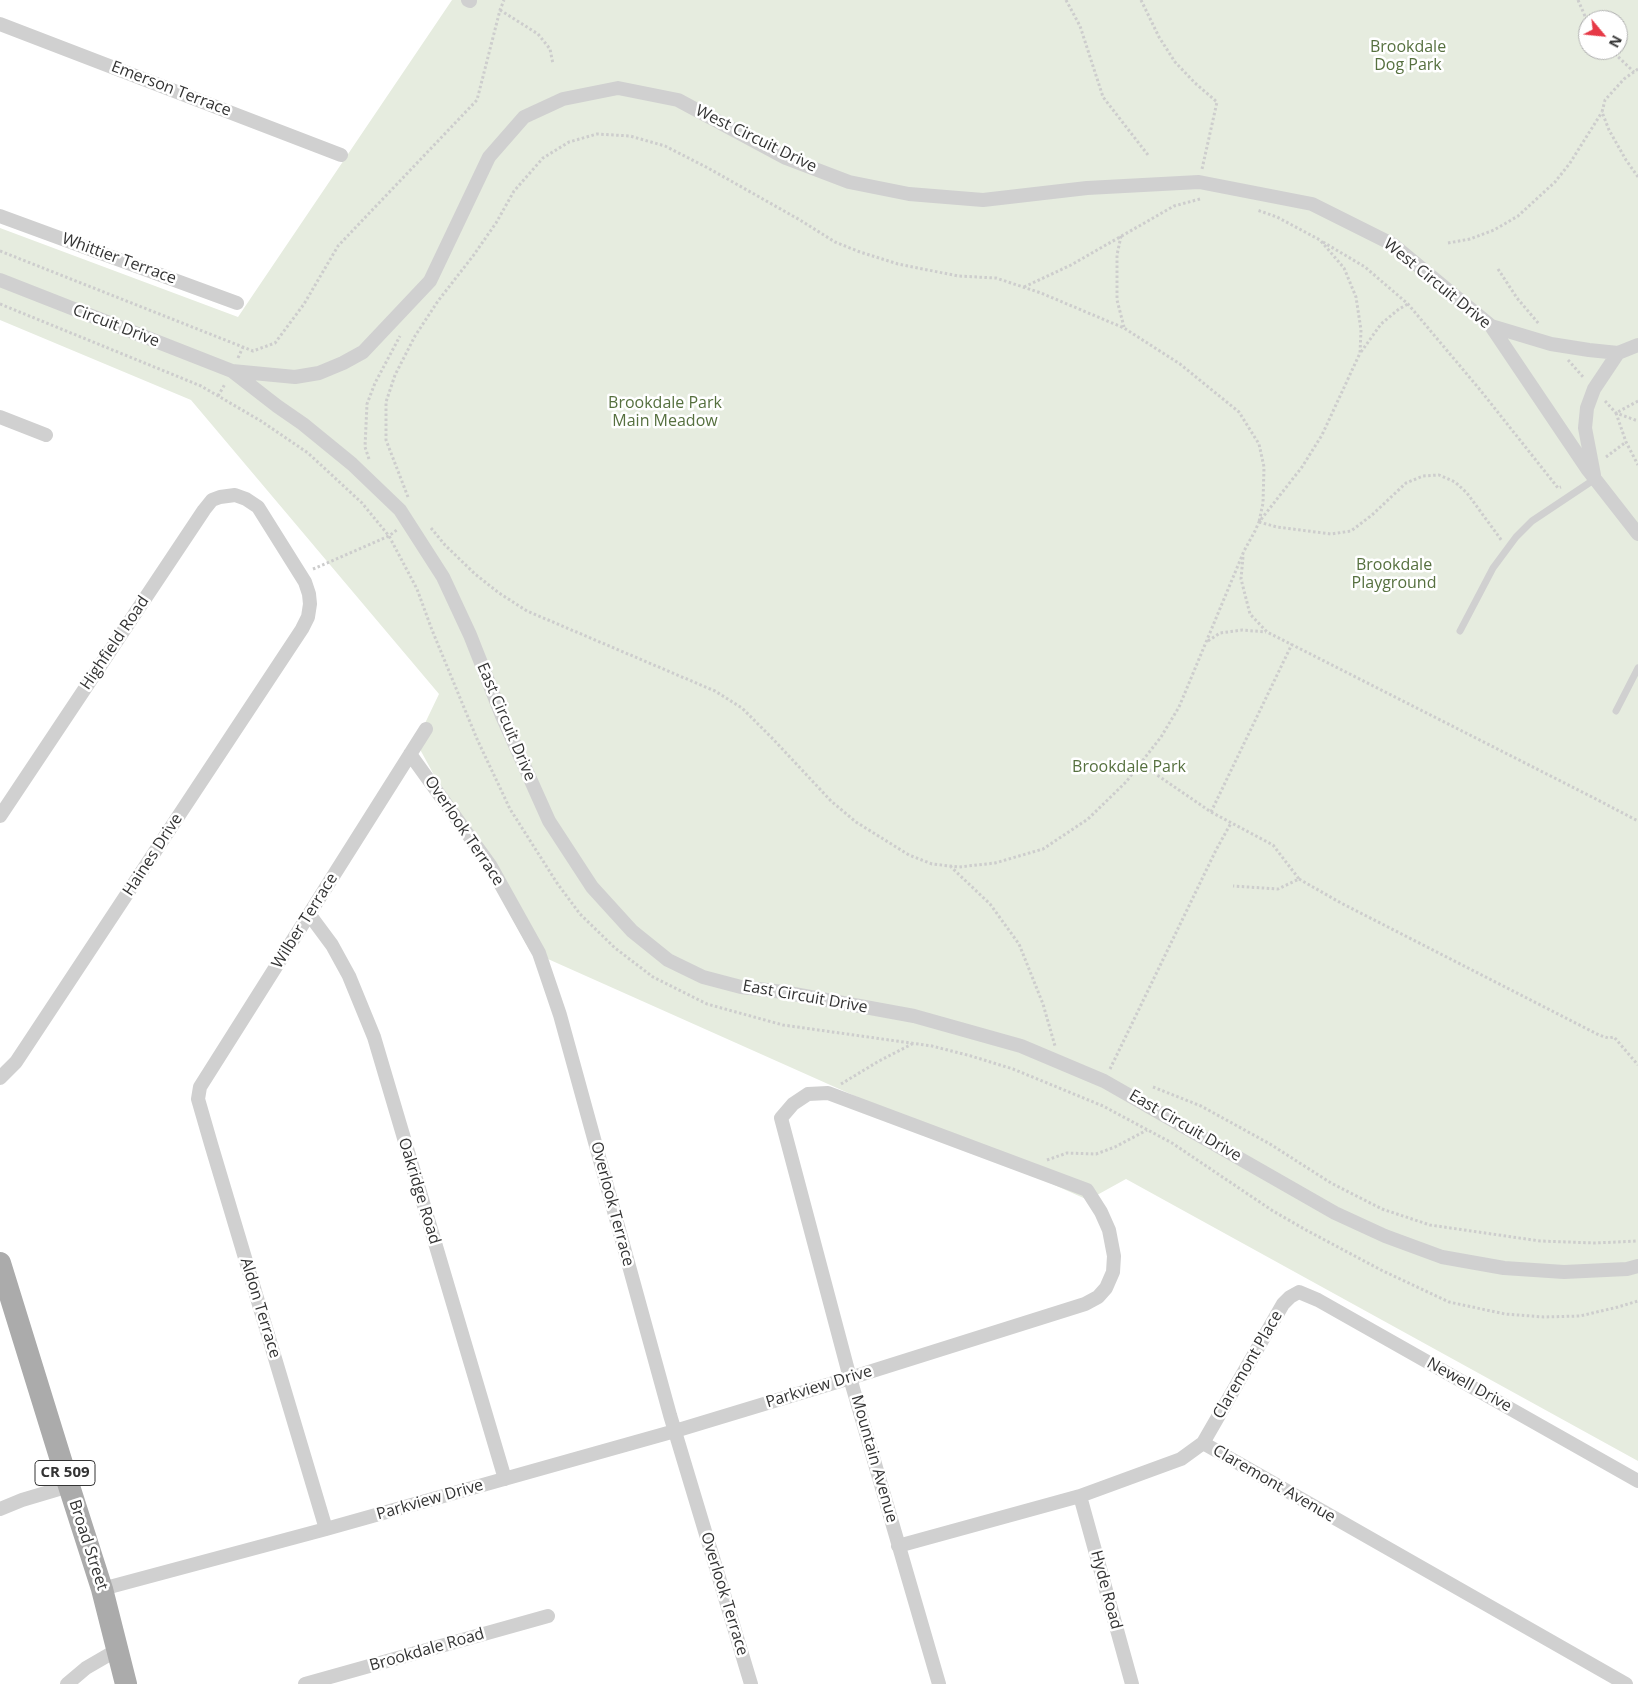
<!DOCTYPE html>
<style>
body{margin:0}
#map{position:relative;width:1638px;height:1684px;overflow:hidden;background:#fff;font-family:"Open Sans",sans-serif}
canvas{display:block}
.north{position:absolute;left:1578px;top:10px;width:50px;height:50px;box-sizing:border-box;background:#fff;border:1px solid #adadad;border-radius:50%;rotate:118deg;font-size:14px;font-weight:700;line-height:20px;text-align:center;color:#333}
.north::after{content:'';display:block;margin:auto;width:18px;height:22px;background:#e63946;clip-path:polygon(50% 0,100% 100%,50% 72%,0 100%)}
</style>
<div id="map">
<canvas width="1638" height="1684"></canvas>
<div class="north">N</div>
</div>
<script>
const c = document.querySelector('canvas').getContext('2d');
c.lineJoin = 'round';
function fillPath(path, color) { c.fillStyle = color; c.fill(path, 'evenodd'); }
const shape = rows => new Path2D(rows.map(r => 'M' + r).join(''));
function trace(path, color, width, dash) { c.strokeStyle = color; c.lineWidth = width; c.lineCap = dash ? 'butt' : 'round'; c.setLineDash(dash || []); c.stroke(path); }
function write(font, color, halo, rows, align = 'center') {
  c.font = font + ' "Open Sans",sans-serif'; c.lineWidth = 5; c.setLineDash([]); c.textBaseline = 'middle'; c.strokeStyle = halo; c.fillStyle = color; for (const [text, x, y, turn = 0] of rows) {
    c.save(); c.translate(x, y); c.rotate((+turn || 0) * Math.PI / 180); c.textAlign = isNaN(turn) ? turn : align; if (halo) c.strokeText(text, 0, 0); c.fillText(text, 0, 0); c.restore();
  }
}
fillPath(shape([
 [452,0,1638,0,1638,1461,1126,1179,1088,1200,530,951,416,742,439,694,191,400,0,320,0,228,238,317],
 [1588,20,1618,20,1618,50,1588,50]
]), '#e6ecdf');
trace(shape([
 [1066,0,1080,26,1103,97,1148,155],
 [1141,0,1159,37,1175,62,1195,83,1217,102,1202,169],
 [1578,0,1588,23],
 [500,10,538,34,550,49,553,64],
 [1611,50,1634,72],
 [1638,69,1624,79,1605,100,1602,112,1609,130,1626,160,1638,177],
 [1121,236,1117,255,1117,300,1124,327],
 [1323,242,1365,267,1408,304,1481,391,1558,488,1561,487],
 [1448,243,1470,239,1494,230,1518,216,1555,182,1570,163,1602,112],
 [0,251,253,351,275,343,304,304,338,246,477,100,500,10,504,0],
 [1498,269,1517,298,1539,324],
 [1024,287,1071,265,1174,206,1200,199],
 [0,304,201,386,261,421,308,453,362,503,389,536,417,589,432,630,477,739,510,809,557,883,580,914,615,948,653,977,707,1004,783,1025,932,1046,971,1056,1013,1069,1103,1106,1172,1143,1273,1211,1306,1230,1381,1270,1449,1302,1505,1314,1544,1317,1580,1316,1618,1307,1638,1301],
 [1361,352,1381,324,1399,309,1408,304],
 [238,358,243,347],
 [1568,360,1584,378],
 [218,396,225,384],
 [1605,401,1616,413,1638,421],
 [1638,401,1616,413,1626,442,1638,465],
 [1606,457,1626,442],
 [369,459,365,447,367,404,375,383,400,336],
 [408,497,386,440,386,402,395,375,415,336,438,301,473,256,496,223,514,191,543,158,569,142,597,134,630,136,665,146,708,168,800,220,835,242,860,252,898,264,958,276,996,278,1041,293,1124,328,1180,364,1239,412,1259,444,1264,467,1263,503,1259,522],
 [1259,522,1277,527,1331,534,1351,531,1372,515,1406,483,1423,476,1439,475,1455,482,1467,493,1502,541],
 [431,528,445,545,475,574,499,593,527,611,715,691,742,708,773,739,831,801,856,822,909,855,932,864,959,867,995,863,1043,849,1088,819,1126,782,1161,737,1179,707,1244,551,1255,531,1259,522,1302,467,1322,435,1360,353,1361,330,1356,297,1344,268,1320,240,1277,217,1257,210],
 [1243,557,1241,579,1250,614,1267,632,1594,798,1638,821],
 [313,569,389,536,398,529],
 [1208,641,1220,633,1242,630,1266,632],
 [1141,764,1211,812,1273,845,1299,879,1278,889,1233,886],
 [1211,812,1292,644],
 [950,866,990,904,1019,944,1043,1004,1055,1046],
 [1299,879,1341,903,1599,1035,1608,1038,1614,1037,1638,1065],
 [1110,1069,1216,850,1231,823],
 [841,1084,879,1061,914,1043],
 [1153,1087,1201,1106,1270,1144,1331,1183,1382,1209,1430,1225,1540,1241,1595,1243,1638,1241],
 [1047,1160,1067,1153,1096,1154,1115,1147,1147,1130]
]), '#cdcdcd', 3, [2.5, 2.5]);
trace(shape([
 [1460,631,1493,568,1516,537,1532,521,1595,479],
 [1616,711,1638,668]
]), '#d0d0d0', 7);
trace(shape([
 [468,0,470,1],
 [0,24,341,155],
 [0,216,237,303],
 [0,280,232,371,277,406,303,424,352,464,400,510,443,577,470,635,502,716,549,821,592,887,632,931,668,960,703,977,741,987,783,992,914,1016,1021,1046,1104,1081,1335,1213,1385,1236,1442,1257,1504,1268,1564,1272,1627,1269,1638,1266],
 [1491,326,1551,344,1589,350,1618,353,1638,345],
 [232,371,295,377,319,373,343,363,363,352,430,281,489,157,524,117,563,99,618,88,678,100,786,158,849,182,909,194,983,200,1087,188,1199,182,1312,204,1392,244,1491,326,1588,470,1638,534],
 [0,417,46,435],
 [1594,475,1585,428,1587,408,1594,389,1618,353],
 [410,754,490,865,539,953,560,1015,670,1415,751,1684],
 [0,816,204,510,212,500,220,497,235,495,246,499,258,507,305,582,309,594,310,604,308,617,302,629,16,1062,0,1078],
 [309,914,332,945,349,976,374,1037,505,1479],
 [1203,1443,1626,1684],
 [1080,1496,1132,1684],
 [0,1509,22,1500,69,1486],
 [326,1529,211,1144,198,1099,200,1087,426,729],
 [898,1546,1080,1496,1181,1459,1203,1443,1283,1304,1290,1297,1299,1292,1318,1300,1638,1481],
 [102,1589,326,1529,675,1431,850,1378,1085,1304,1098,1297,1106,1288,1113,1272,1114,1256,1109,1230,1101,1212,1087,1190,828,1093,808,1094,793,1104,781,1118,850,1378,939,1684],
 [67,1684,86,1668,117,1650],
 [305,1684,548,1616]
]), '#d0d0d0', 14);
trace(shape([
 [0,1263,69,1486,102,1589,126,1684]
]), '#ababab', 22);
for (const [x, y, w] of [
 [65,1473,60]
]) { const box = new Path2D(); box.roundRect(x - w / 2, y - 12.5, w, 25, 4); c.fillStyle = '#fff'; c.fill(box); trace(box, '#333', 1); }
write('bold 15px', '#333', null, [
 ["CR 509",65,1473]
]);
write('16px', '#56703f', '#fff', [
 ["Brookdale",1408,47],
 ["Dog Park",1408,65],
 ["Brookdale Park",665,403],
 ["Main Meadow",665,421],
 ["Brookdale",1394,565],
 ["Playground",1394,583],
 ["Brookdale Park",1129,767]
]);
write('16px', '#333', '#fff', [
 ["Emerson Terrace",171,89,21],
 ["West Circuit Drive",756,139,26],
 ["Whittier Terrace",119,259,20],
 ["West Circuit Drive",1437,284,39],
 ["Circuit Drive",116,326,21],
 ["Highfield Road",115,643,-56],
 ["East Circuit Drive",506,722,67],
 ["Overlook Terrace",464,831,56],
 ["Haines Drive",153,855,-57],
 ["Wilber Terrace",305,921,-58],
 ["East Circuit Drive",805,997,10],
 ["East Circuit Drive",1185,1126,30],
 ["Oakridge Road",419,1191,73],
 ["Overlook Terrace",612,1204,75],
 ["Aldon Terrace",260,1308,73],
 ["Claremont Place",1248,1365,-60],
 ["Newell Drive",1469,1385,29],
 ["Parkview Drive",819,1387,-17],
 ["Mountain Avenue",874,1459,74],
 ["Claremont Avenue",1274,1484,30],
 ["Parkview Drive",430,1500,-16],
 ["Broad Street",88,1545,72],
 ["Hyde Road",1106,1590,75],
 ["Overlook Terrace",724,1594,73],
 ["Brookdale Road",427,1650,-16]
]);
</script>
